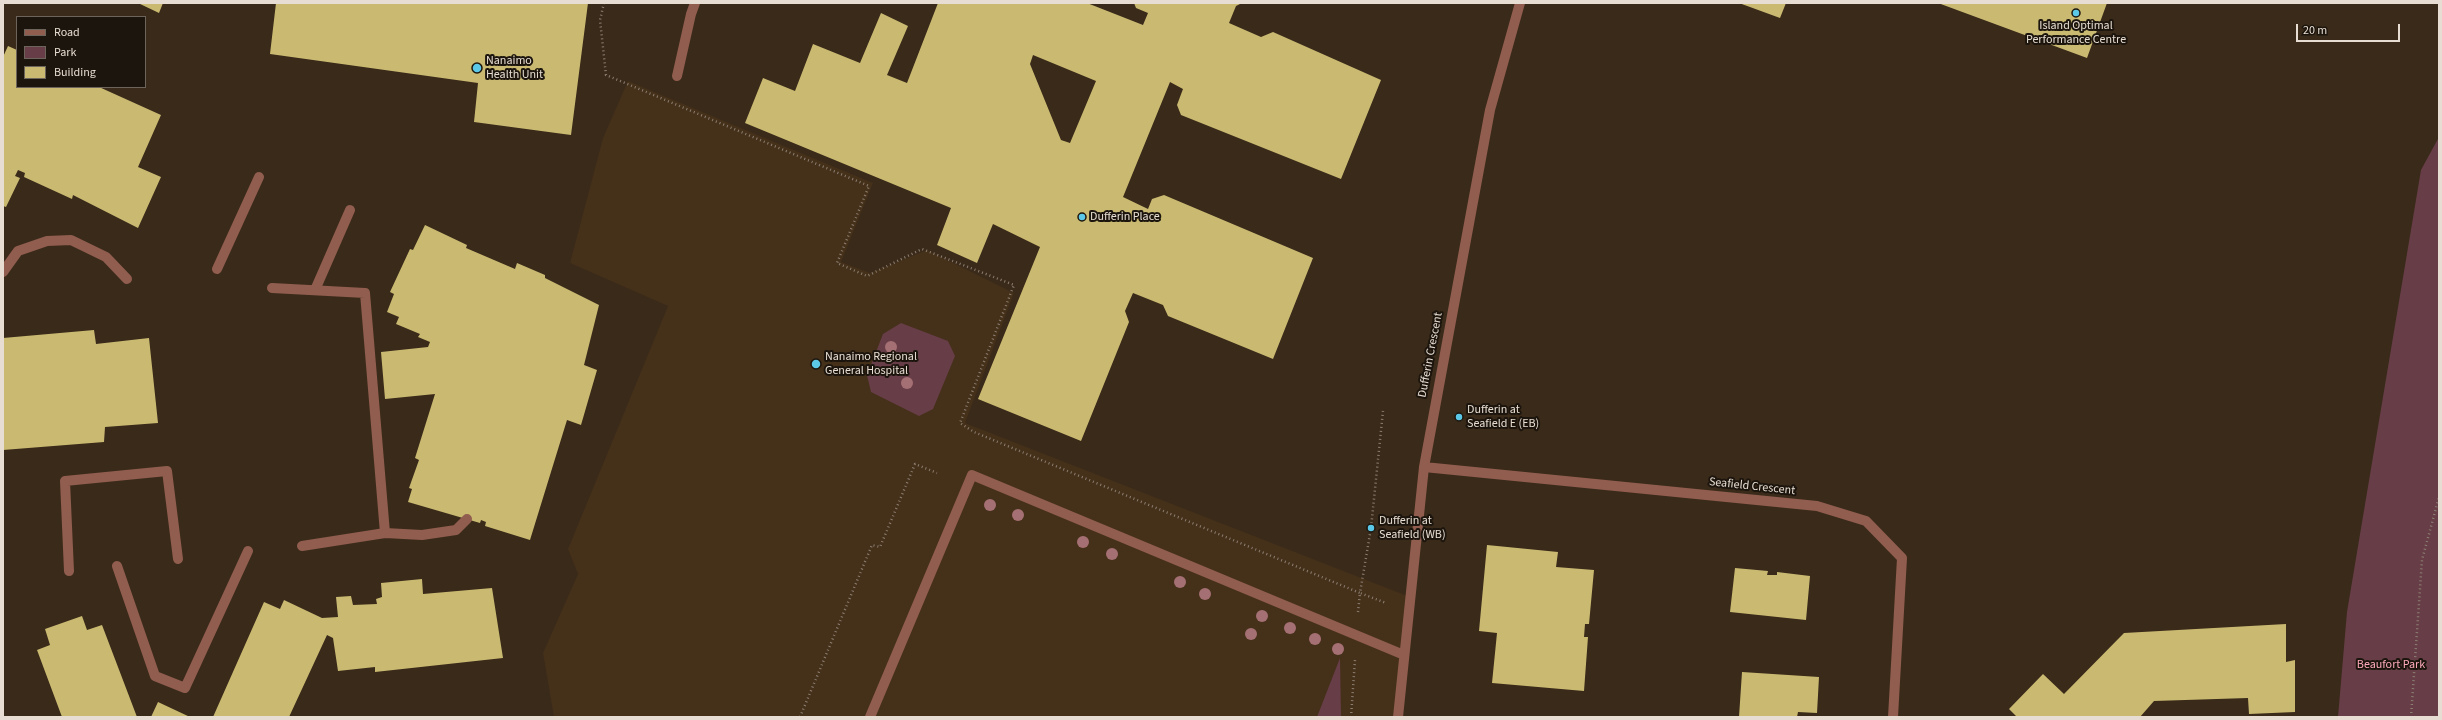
<!DOCTYPE html>
<style>
body{margin:0}
#map{position:relative;width:2442px;height:720px;overflow:hidden;background:#3a2a1a;font-family:"Source Sans 3",sans-serif}
canvas{display:block}
.frame{position:absolute;inset:0;border:4px solid #e7ddd2;pointer-events:none}
.legend{position:absolute;left:16px;top:16px;width:130px;height:72px;box-sizing:border-box;background:#1c150d;border:1px solid #6d655c;margin:0;padding:5px 7px;list-style:none;font-size:12px;color:#e7ddd2}
.legend li{display:flex;align-items:center;gap:8px;height:20px}
.legend b{width:20px;border:1px solid #6d655c}
.scale{position:absolute;left:2296px;top:24px;width:104px;height:18px;box-sizing:border-box;border:2px solid #e7ddd2;border-top:0;padding-left:5px;font-size:12px;line-height:14px;white-space:nowrap;color:#e7ddd2;-webkit-text-stroke:3px #1c150d;paint-order:stroke}
</style>
<div id="map">
<canvas width="2442" height="720"></canvas>
<div class="frame"></div>
<ul class="legend">
<li><b style="height:5px;background:#905d4f"></b>Road</li>
<li><b style="height:11px;background:#673e47"></b>Park</li>
<li><b style="height:11px;background:#caba71"></b>Building</li>
</ul>
<div class="scale">20 m</div>
</div>
<script>
const c = document.querySelector('canvas').getContext('2d');
c.lineJoin = 'round';
function fillPath(path, color) { c.fillStyle = color; c.fill(path, 'evenodd'); }
const shape = rows => new Path2D(rows.map(r => 'M' + r).join(''));
function trace(path, color, width, dash) { c.strokeStyle = color; c.lineWidth = width; c.lineCap = dash ? 'butt' : 'round'; c.setLineDash(dash || []); c.stroke(path); }
function write(font, color, halo, rows, align = 'center') {
  c.font = font + ' "Source Sans 3",sans-serif'; c.lineWidth = 4; c.setLineDash([]); c.textBaseline = 'middle'; c.strokeStyle = halo; c.fillStyle = color; for (const [text, x, y, turn = 0] of rows) {
    c.save(); c.translate(x, y); c.rotate((+turn || 0) * Math.PI / 180); c.textAlign = isNaN(turn) ? turn : align; if (halo) c.strokeText(text, 0, 0); c.fillText(text, 0, 0); c.restore();
  }
}
fillPath(shape([
 [628,81,873,183,841,262,870,273,927,250,1014,293,965,423,1410,597,1398,717,554,717,543,653,578,574,568,549,668,306,570,263,603,138]
]), '#45301a');
fillPath(shape([
 [2439,137,2439,717,2338,717,2347,612,2421,170],
 [901,323,948,341,955,356,933,409,919,416,871,392,867,375,883,334],
 [1340,658,1341,717,1317,717]
]), '#673e47');
fillPath(shape([
 [138,3,163,3,159,13],
 [276,3,588,3,571,135,474,122,478,83,270,54],
 [938,3,1087,3,1143,25,1148,13,1136,8,1134,3,1242,3,1236,6,1229,23,1261,37,1273,32,1381,80,1341,179,1181,115,1177,105,1183,89,1170,82,1123,197,1148,209,1152,199,1164,195,1313,258,1273,359,1168,316,1163,305,1133,293,1125,311,1129,322,1081,441,978,399,1040,247,993,224,977,263,937,245,951,208,745,123,763,78,795,91,813,44,860,63,881,13,908,26,887,75,907,83],
 [1033,55,1096,81,1070,143,1061,140,1030,64],
 [1739,3,1786,3,1780,18],
 [1938,3,2107,3,2087,58],
 [8,46,17,50,17,87,99,87,161,115,138,167,161,177,138,228,73,195,72,199,24,177,25,173,18,170,15,176,20,178,6,207,3,206,3,57],
 [425,225,467,245,466,248,515,269,517,263,545,275,545,278,599,305,584,365,597,370,581,425,567,420,530,540,485,526,486,522,481,520,480,523,408,502,412,489,409,488,419,460,415,458,435,394,385,399,381,352,428,347,430,342,418,337,420,334,396,324,399,317,387,312,394,294,390,292,410,249,413,250],
 [94,330,96,344,149,338,158,423,105,427,104,442,3,450,3,338],
 [1487,545,1558,552,1556,567,1594,570,1589,624,1585,624,1584,637,1588,637,1584,691,1492,683,1497,633,1479,631],
 [1735,568,1768,571,1767,575,1777,575,1777,572,1810,576,1806,620,1730,612],
 [422,579,423,594,492,588,503,658,375,672,375,667,338,671,333,638,327,635,289,717,213,717,264,602,280,609,284,600,322,618,338,617,336,597,351,596,353,605,377,604,376,599,382,597,381,583],
 [82,616,87,630,102,625,137,717,62,717,37,650,50,645,45,629],
 [2286,624,2286,662,2295,660,2295,712,2249,714,2248,698,2154,701,2140,717,2017,717,2009,709,2043,674,2064,694,2124,633],
 [1742,672,1819,677,1817,713,1798,712,1797,717,1739,717],
 [158,702,190,717,151,717]
]), '#caba71');
trace(shape([
 [604,3,600,20,606,75,869,186,837,263,867,276,922,249,1014,285,960,423,974,432,1360,593,1371,528,1383,411],
 [1358,612,1360,593,1386,603],
 [800,717,872,545,880,547,915,464,937,473],
 [1351,717,1355,660],
 [2411,717,2422,560,2439,497]
]), '#8c7f72', 2.5, [1, 3]);
trace(shape([
 [677,76,691,14,695,3],
 [217,269,259,177],
 [3,272,18,251,47,241,71,240,106,257,127,279],
 [272,288,365,293,385,533,302,546],
 [315,290,350,210],
 [1424,467,1817,506,1866,521,1902,558,1893,717],
 [385,533,422,535,456,530,467,519],
 [117,566,155,676,185,688,248,551],
 [69,571,65,481,167,471,178,559],
 [870,717,972,475,1404,655],
 [1398,717,1424,467,1490,110,1520,3]
]), '#905d4f', 10);
c.fillStyle = '#a57073';
for (const [x, y] of [
 [891,347],
 [907,383],
 [990,505],
 [1018,515],
 [1083,542],
 [1112,554],
 [1180,582],
 [1205,594],
 [1262,616],
 [1290,628],
 [1251,634],
 [1315,639],
 [1338,649]
]) { c.beginPath(); c.arc(x, y, 6, 0, 2 * Math.PI); c.fill(); }
for (const [x, y, r, color] of [
 [2076,13,4,"#5bc8e7"],
 [477,68,5,"#5bc8e7"],
 [1082,217,4,"#5bc8e7"],
 [816,364,5,"#5bc8e7"],
 [1459,417,4,"#5bc8e7"],
 [1371,528,4,"#5bc8e7"]
]) { const dot = new Path2D(); dot.arc(x, y, r, 0, 2 * Math.PI); c.fillStyle = color; c.fill(dot); trace(dot, '#1c150d', 1.5); }
write('12px', '#e7ddd2', '#1c150d', [
 ["Island Optimal",2076,26,"center"],
 ["Performance Centre",2076,40,"center"],
 ["Nanaimo",486,61],
 ["Health Unit",486,75],
 ["Dufferin Place",1090,217],
 ["Nanaimo Regional",825,357],
 ["General Hospital",825,371],
 ["Dufferin at",1467,410],
 ["Seafield E (EB)",1467,424],
 ["Dufferin at",1379,521],
 ["Seafield (WB)",1379,535]
], 'left');
write('12px', '#e7ddd2', '#1c150d', [
 ["Dufferin Crescent",1431,355,-79],
 ["Seafield Crescent",1752,487,6]
]);
write('12px', '#fda9bb', '#1c150d', [
 ["Beaufort Park",2391,665]
]);
</script>
